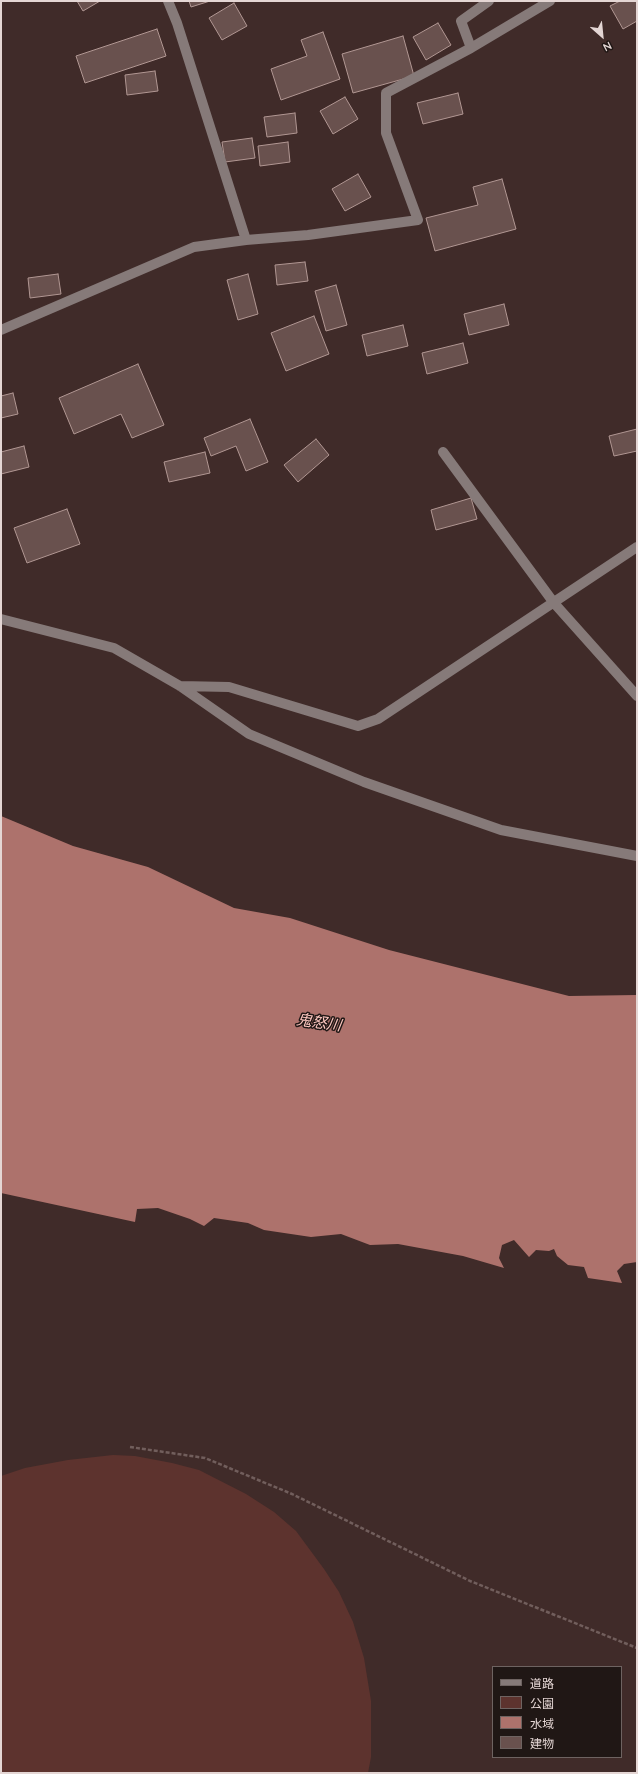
<!DOCTYPE html>
<meta charset="utf-8">
<style>
body{margin:0}
#map{position:relative;width:638px;height:1774px;overflow:hidden;background:#402b29;font-family:Quicksand,"Noto Sans JP",sans-serif}
canvas{display:block}
.frame{position:absolute;inset:0;border:2px solid #e4d6d4;pointer-events:none}
.legend{position:absolute;left:492px;top:1666px;width:130px;height:92px;box-sizing:border-box;background:#201715;border:1px solid #6e6361;margin:0;padding:5px 7px;list-style:none;font-size:12px;color:#e4d6d4}
.legend li{display:flex;align-items:center;gap:8px;height:20px}
.legend b{width:20px;border:1px solid #6e6361}
.north{position:absolute;left:582px;top:16px;width:40px;height:40px;-webkit-text-stroke:3px #201715;paint-order:stroke;rotate:153deg;font-size:11px;font-weight:700;line-height:16px;text-align:center;color:#e4d6d4}
.north::after{content:'';display:block;margin:auto;width:14px;height:18px;background:#e4d6d4;clip-path:polygon(50% 0,100% 100%,50% 72%,0 100%)}
</style>
<div id="map">
<canvas width="638" height="1774"></canvas>
<div class="frame"></div>
<ul class="legend">
<li><b style="height:5px;background:#867a79"></b>道路</li>
<li><b style="height:11px;background:#5d332e"></b>公園</li>
<li><b style="height:11px;background:#ad726c"></b>水域</li>
<li><b style="height:11px;background:#69514e"></b>建物</li>
</ul>
<div class="north">N</div>
</div>
<script>
const c = document.querySelector('canvas').getContext('2d');
c.lineJoin = 'round';
function fillPath(path, color) { c.fillStyle = color; c.fill(path, 'evenodd'); }
const shape = rows => new Path2D(rows.map(r => 'M' + r).join(''));
function trace(path, color, width, dash) { c.strokeStyle = color; c.lineWidth = width; c.lineCap = dash ? 'butt' : 'round'; c.setLineDash(dash || []); c.stroke(path); }
function write(font, color, halo, rows, align = 'center') {
  c.font = font + ' Quicksand,"Noto Sans JP",sans-serif'; c.lineWidth = 3; c.setLineDash([]); c.textBaseline = 'middle'; c.strokeStyle = halo; c.fillStyle = color; for (const [text, x, y, turn = 0] of rows) {
    c.save(); c.translate(x, y); c.rotate((+turn || 0) * Math.PI / 180); c.textAlign = isNaN(turn) ? turn : align; if (halo) c.strokeText(text, 0, 0); c.fillText(text, 0, 0); c.restore();
  }
}
fillPath(shape([
 [113,1455,135,1456,172,1463,199,1470,246,1494,274,1512,296,1531,324,1569,339,1592,353,1622,364,1658,371,1701,371,1757,368,1773,1,1773,1,1476,25,1468,68,1460]
]), '#5d332e');
fillPath(shape([
 [1,816,73,846,148,867,234,908,290,918,389,950,569,996,637,995,637,1262,624,1264,617,1271,622,1283,588,1278,584,1267,568,1265,557,1256,554,1249,549,1251,536,1250,529,1257,514,1240,502,1245,499,1258,504,1268,463,1256,398,1244,370,1245,341,1234,311,1237,264,1230,248,1223,214,1218,204,1226,190,1219,158,1208,137,1209,135,1222,1,1193]
]), '#ad726c');
const building = shape([
 [77,1,100,1,83,11,77,1],
 [189,1,210,1,191,7,189,1],
 [620,1,637,1,637,21,623,29,610,6,620,1],
 [234,3,247,26,222,40,209,18,234,3],
 [438,23,451,45,426,60,413,37,438,23],
 [157,29,166,56,85,83,76,56,157,29],
 [323,32,340,79,281,100,271,69,307,56,301,40,323,32],
 [403,36,414,76,353,93,342,54,403,36],
 [155,71,158,91,127,95,125,75,155,71],
 [458,93,463,114,423,124,417,103,458,93],
 [345,97,358,119,333,134,320,111,345,97],
 [295,113,297,133,267,137,264,117,295,113],
 [252,138,255,158,225,162,222,142,252,138],
 [288,142,290,162,260,166,258,146,288,142],
 [358,174,371,197,345,211,332,189,358,174],
 [502,179,516,229,435,251,426,218,478,205,473,187,502,179],
 [305,262,308,281,277,285,275,265,305,262],
 [58,274,61,294,30,298,28,278,58,274],
 [248,274,258,314,238,320,227,280,248,274],
 [336,285,347,325,326,331,315,291,336,285],
 [504,304,509,325,469,335,464,314,504,304],
 [314,316,329,354,286,371,271,333,314,316],
 [403,325,408,346,367,356,362,335,403,325],
 [463,343,468,363,427,374,422,353,463,343],
 [138,364,164,425,132,438,121,414,74,434,59,398,138,364],
 [13,393,18,414,1,418,1,396,13,393],
 [250,419,268,462,246,471,236,446,211,456,204,438,250,419],
 [637,429,637,451,614,456,609,436,637,429],
 [316,439,329,455,298,482,284,465,316,439],
 [24,446,29,467,1,474,1,452,24,446],
 [205,452,210,473,169,482,164,462,205,452],
 [471,498,477,519,436,530,431,510,471,498],
 [67,509,80,544,27,563,14,528,67,509]
]);
fillPath(building, '#69514e');
trace(building, '#b19793', 1);
trace(shape([
 [130,1447,205,1458,292,1494,470,1581,637,1648]
]), '#715e5c', 2.5, [4, 2]);
trace(shape([
 [471,48,461,21,489,1],
 [246,240,308,235,418,220,386,133,386,93,471,48,550,1],
 [1,330,194,247,246,240,177,23,168,1],
 [443,452,554,603,637,696],
 [1,619,114,648,180,686,249,734,364,782,501,830,637,856],
 [180,686,229,687,358,726,378,719,637,547]
]), '#867a79', 10);
write('italic 15px', '#fec8c1', '#201715', [
 ["鬼怒川",319,1023,8]
]);
</script>
